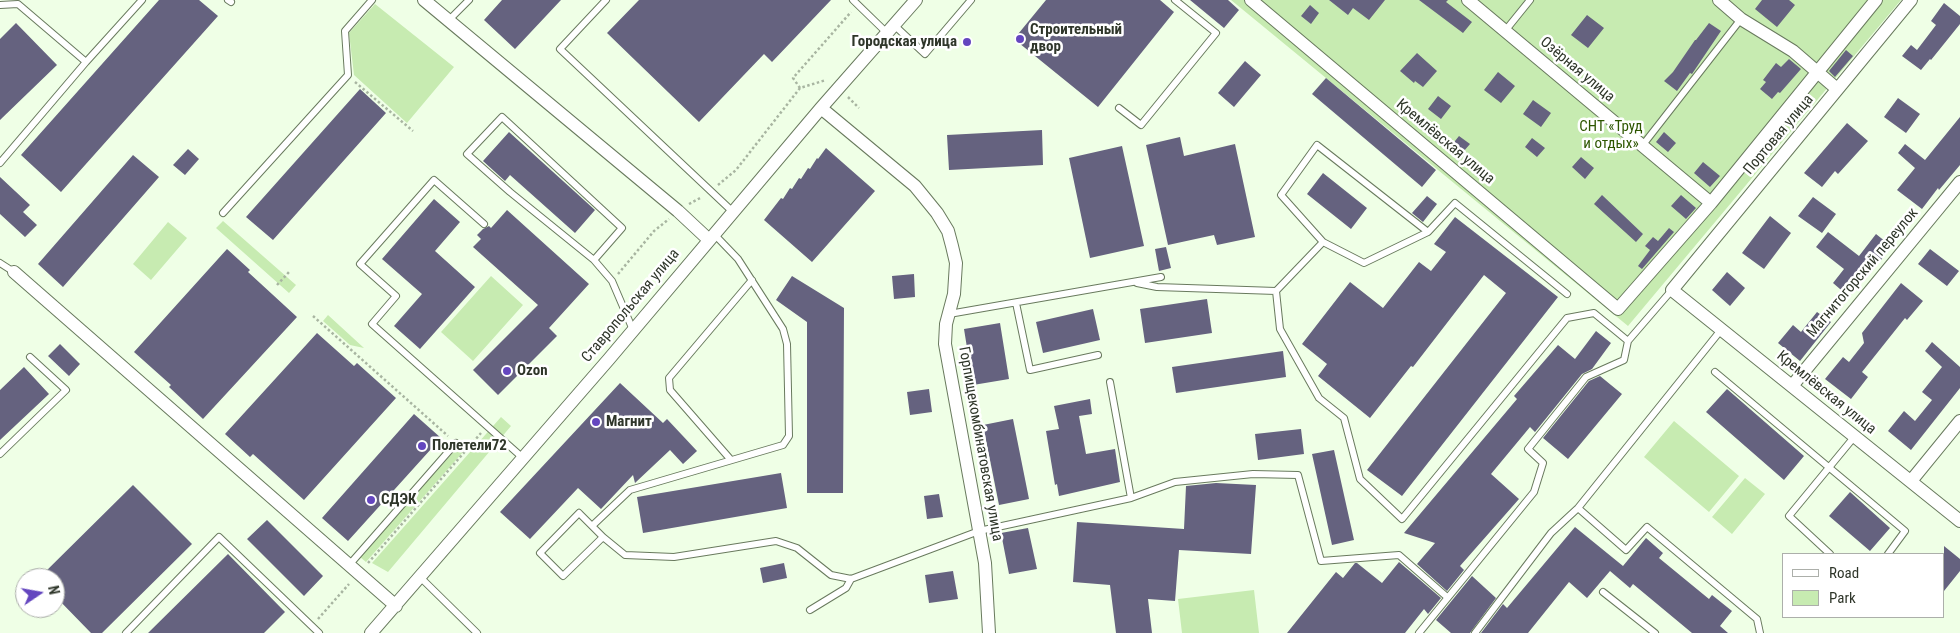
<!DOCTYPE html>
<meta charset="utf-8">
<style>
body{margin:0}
#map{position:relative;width:1960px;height:633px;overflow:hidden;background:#efffe6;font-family:"Roboto Condensed",sans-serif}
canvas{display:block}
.legend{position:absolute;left:1782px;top:553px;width:162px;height:65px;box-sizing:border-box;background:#fff;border:1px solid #acafaa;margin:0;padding:6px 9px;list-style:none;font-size:15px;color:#2f362a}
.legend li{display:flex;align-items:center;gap:10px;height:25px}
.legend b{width:25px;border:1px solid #acafaa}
.north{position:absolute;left:15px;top:568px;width:50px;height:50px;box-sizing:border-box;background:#fff;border:1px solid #acafaa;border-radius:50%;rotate:78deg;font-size:14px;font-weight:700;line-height:20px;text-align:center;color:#2f362a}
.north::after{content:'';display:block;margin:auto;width:18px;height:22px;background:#6446bf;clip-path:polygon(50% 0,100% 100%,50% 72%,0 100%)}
</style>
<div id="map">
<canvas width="1960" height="633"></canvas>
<ul class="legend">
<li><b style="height:6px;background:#fff"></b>Road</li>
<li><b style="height:14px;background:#c7ebb1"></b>Park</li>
</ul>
<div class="north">N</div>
</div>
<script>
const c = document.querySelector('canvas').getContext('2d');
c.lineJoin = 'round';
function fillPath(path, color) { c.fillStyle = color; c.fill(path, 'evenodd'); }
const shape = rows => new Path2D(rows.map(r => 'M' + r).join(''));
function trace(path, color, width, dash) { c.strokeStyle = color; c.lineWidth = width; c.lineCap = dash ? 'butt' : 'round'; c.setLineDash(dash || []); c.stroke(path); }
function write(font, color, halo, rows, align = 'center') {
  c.font = font + ' "Roboto Condensed",sans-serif'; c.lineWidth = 5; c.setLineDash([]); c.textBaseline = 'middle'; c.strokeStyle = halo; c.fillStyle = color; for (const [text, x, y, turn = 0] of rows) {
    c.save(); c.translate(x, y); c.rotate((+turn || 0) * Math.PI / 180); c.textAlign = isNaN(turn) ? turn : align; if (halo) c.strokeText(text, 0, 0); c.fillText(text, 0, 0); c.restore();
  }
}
fillPath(shape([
 [1231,0,1901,0,1628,326],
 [375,4,454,67,407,123,354,75,349,33],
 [223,221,296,285,289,293,216,228],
 [168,222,187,238,151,280,133,264],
 [491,276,523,305,473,361,441,332],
 [328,315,364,348,350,345,323,321],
 [501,417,511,426,388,572,372,563],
 [1674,421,1739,476,1709,512,1644,457],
 [457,448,463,452,366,562,360,557],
 [1745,478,1765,494,1732,534,1712,517],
 [1254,590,1259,633,1182,633,1178,599]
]), '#c7ebb1');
fillPath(shape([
 [159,0,199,0,218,16,61,192,21,155],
 [502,0,561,0,515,49,484,20],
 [639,0,831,0,772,62,764,54,699,122,607,33],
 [1046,0,1160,0,1174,12,1098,107,1014,39],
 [1190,0,1228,0,1239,10,1224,28],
 [1329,0,1385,0,1369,20,1353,8,1348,15],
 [1419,0,1448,0,1446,2,1472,22,1463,33],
 [1762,0,1789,0,1795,5,1777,27,1755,9],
 [1944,3,1960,16,1960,24,1931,60,1930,59,1921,70,1902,56,1911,45,1917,50,1936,25,1931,21],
 [1310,5,1319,13,1311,24,1301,16],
 [1587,15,1604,28,1588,48,1571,35],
 [16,23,57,65,0,120,0,39],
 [1709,23,1721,31,1696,68,1692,74,1690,73,1677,91,1664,81,1673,72,1695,40,1696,40],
 [1846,50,1853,56,1835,77,1829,71],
 [1417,53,1437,71,1423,87,1415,81,1414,83,1400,71],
 [1789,59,1801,69,1780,93,1778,92,1772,99,1760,89,1766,82,1763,80,1776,63,1781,67],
 [1245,61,1261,75,1234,107,1218,93],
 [1498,72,1515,86,1501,103,1484,90],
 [1326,78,1436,170,1422,187,1312,94],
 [360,89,386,113,273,240,246,217],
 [1438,96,1451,106,1441,119,1428,109],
 [1898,98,1920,114,1906,133,1884,117],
 [1533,100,1551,113,1541,127,1523,114],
 [1960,117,1960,165,1939,190,1938,188,1922,209,1897,190,1915,168,1898,153,1905,144,1925,160],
 [1847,123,1868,141,1838,174,1835,171,1822,187,1804,173],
 [1042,130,1043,165,949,170,947,135],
 [509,132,595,210,575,233,510,175,505,181,483,161],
 [1664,132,1676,143,1668,152,1656,142],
 [1459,136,1470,144,1457,159,1447,151],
 [1180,137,1184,156,1235,144,1255,237,1217,245,1214,235,1168,245,1146,145],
 [1532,138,1545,148,1537,157,1525,147],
 [1122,146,1144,246,1090,258,1069,158],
 [826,148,875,191,812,262,764,220,781,198,783,199,790,188,792,189,799,178,801,179,808,168,810,169,817,158,818,159],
 [188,149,199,159,185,175,173,165],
 [133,155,159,177,63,287,38,264],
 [1581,157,1594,168,1585,179,1572,167],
 [1703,162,1720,176,1710,187,1694,173],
 [1323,173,1367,208,1351,229,1307,194],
 [0,177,30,205,23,212,37,225,25,237,0,214],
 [1602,195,1643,234,1636,242,1594,204],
 [1681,195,1696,208,1686,219,1671,206],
 [1427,196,1437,204,1423,222,1412,213],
 [1813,197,1836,214,1822,233,1798,216],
 [434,199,460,222,435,251,475,287,420,349,394,326,422,294,382,259],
 [507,210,589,284,549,328,557,336,498,395,473,370,538,305,473,247,481,239,477,235,483,229,489,226,491,228],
 [1770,216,1791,233,1764,269,1742,253],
 [1455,217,1558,297,1402,496,1367,470,1506,293,1484,275,1413,367,1411,366,1370,418,1318,376,1327,364,1302,344,1350,282,1383,308,1419,262,1431,271,1446,252,1434,244],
 [1669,228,1674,232,1642,269,1638,266,1650,250,1645,246,1653,237,1658,241],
 [1828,232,1859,256,1876,234,1891,246,1881,260,1878,258,1860,282,1858,280,1847,295,1833,283,1844,269,1816,247],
 [1166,247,1171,268,1159,271,1155,249],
 [227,249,250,270,248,272,297,317,203,419,169,387,171,385,134,352],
 [1930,249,1959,271,1947,286,1918,264],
 [1727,272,1745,288,1730,306,1712,290],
 [914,274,915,297,894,299,892,276],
 [792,276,844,308,843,493,807,493,807,322,776,300],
 [1901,283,1923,301,1907,320,1905,318,1862,372,1868,377,1851,399,1825,379,1843,357,1849,362,1864,343,1862,333],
 [1207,299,1212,333,1145,343,1140,309],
 [1093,309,1100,340,1043,353,1036,322],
 [1817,312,1831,322,1800,361,1778,343,1793,325,1801,332],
 [1000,323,1009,379,973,385,964,329],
 [1596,331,1611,343,1592,369,1582,374,1535,432,1530,427,1491,474,1519,499,1460,566,1464,570,1447,591,1417,564,1435,543,1404,533,1517,399,1514,396,1558,345,1575,359],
 [317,333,354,366,357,363,396,398,304,500,253,454,250,457,225,434],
 [1932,342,1960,367,1960,388,1911,450,1888,431,1904,411,1915,421,1932,400,1922,392,1942,367,1925,351],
 [60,344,80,364,69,376,48,356],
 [1283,351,1286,377,1176,393,1172,367],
 [24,367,49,394,0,440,0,390],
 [1600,376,1622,394,1568,459,1543,438,1589,381],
 [620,383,663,423,667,419,697,451,683,464,670,450,635,483,633,475,601,509,578,488,530,539,500,512],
 [929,389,932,412,910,415,907,392],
 [1727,389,1804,456,1784,480,1706,412],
 [1090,399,1092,414,1079,416,1086,454,1115,449,1120,482,1059,496,1057,484,1055,485,1046,431,1059,429,1054,406],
 [414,414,441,438,348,541,322,518],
 [1013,419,1029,499,999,505,983,425],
 [1301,429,1304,454,1258,460,1255,434],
 [1334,450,1354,540,1332,545,1312,454],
 [781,473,787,508,643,533,637,497],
 [1216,483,1256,485,1251,554,1179,550,1175,601,1148,599,1152,633,1116,633,1110,585,1073,582,1077,522,1184,529,1186,486],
 [133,485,192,544,102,633,91,633,55,596,55,578,39,578],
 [1850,492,1890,528,1870,551,1829,516],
 [939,494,943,517,927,519,924,496],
 [267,520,323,576,304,596,247,539],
 [1575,527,1623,566,1646,538,1663,553,1659,558,1709,599,1712,595,1732,611,1720,626,1728,633,1692,633,1633,584,1630,588,1610,571,1587,598,1569,582,1528,633,1481,633,1503,604,1507,608],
 [1028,528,1037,569,1009,574,1001,533],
 [1944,546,1960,559,1960,571,1944,591],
 [228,554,285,612,264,633,148,633],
 [1399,562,1441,598,1428,614,1424,609,1405,633,1287,633,1336,572,1343,578,1355,563,1357,563,1382,583],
 [784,563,787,578,763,583,760,568],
 [953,571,958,599,929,603,925,575],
 [1472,576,1496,598,1470,633,1451,633,1436,620]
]), '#65627f');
const service = shape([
 [228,0,231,2],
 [606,0,560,49,733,212],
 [853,0,887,33],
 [0,5,18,4,86,62,0,163],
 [449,20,469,0],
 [894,25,925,54,971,0],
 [1505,31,1530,0],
 [86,62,142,0],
 [1119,108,1141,125,1216,33,1175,0],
 [1642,146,1741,19],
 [223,213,348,75,345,31,372,0],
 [484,224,434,180,360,264,396,296,372,324,523,458],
 [1323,242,1281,195,1317,145,1428,232],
 [594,260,622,228,502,117,467,154,510,192,594,260,612,281,633,330],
 [0,263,14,272],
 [1137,283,1157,287,1276,291,1323,242,1364,263,1428,232,1455,203,1567,294],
 [1276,291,1280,329,1319,398,1344,418,1360,479,1402,519,1567,318,1594,313,1628,341,1672,290],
 [1016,303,1030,370,1098,355],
 [949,314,1161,277],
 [1715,372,1905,531,1888,554],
 [1110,382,1131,498],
 [0,454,66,390,30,357],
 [731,460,670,390,669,378,752,280],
 [1578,508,1626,550,1647,527,1757,619,1760,633],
 [579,513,603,537,563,576,540,553,579,513],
 [592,526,630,490,783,445,789,436,787,344,783,329,738,259,714,234],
 [603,537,625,555,674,557,776,541,797,548,831,575,851,579,979,531,1131,498,1175,482,1253,474,1298,475,1321,561,1399,555,1447,597],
 [1830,554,1789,516,1855,436],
 [350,564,456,443],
 [421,578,477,633],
 [1603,592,1655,633],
 [810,610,846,588,851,579],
 [126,633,219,537,319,633],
 [1419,633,1534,492,1543,463,1528,449,1586,377,1624,360,1628,341],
 [1475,633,1551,533,1578,508,1721,330]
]);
const minor = shape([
 [424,0,678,211,708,239],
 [1251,0,1618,309,1711,203,1876,0],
 [1468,0,1711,203],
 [1719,0,1741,19,1793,51,1837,89],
 [1911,0,1672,290,1960,521],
 [821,108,915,186,937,213,948,231,952,246,956,263,954,294,946,324,945,344,985,563,989,633],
 [14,272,396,606],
 [1792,386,1960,182],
 [1911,481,1960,421],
 [371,633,609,359,821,108,916,0]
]);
trace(service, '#697a5e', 8);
trace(minor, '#697a5e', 14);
trace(shape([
 [355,82,413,131],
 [800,88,793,78,851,12],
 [848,97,859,108],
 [718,185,736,170,800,88,826,80],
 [689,204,702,197],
 [618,274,654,231,669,219],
 [277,285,290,271],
 [313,316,448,436],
 [368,563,481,433],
 [318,619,349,584]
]), '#a8b5a1', 2.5, [2.5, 2.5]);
trace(service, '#fff', 6);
trace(minor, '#fff', 12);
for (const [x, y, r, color] of [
 [1020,39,5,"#6446bf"],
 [967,42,5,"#6446bf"],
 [507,371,5,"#6446bf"],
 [596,422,5,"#6446bf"],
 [422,446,5,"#6446bf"],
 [371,500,5,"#6446bf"]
]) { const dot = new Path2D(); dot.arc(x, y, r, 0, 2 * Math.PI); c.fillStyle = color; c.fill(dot); trace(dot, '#fff', 2); }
write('bold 15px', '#2f362a', '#fff', [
 ["Строительный",1030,30],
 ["двор",1030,47],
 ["Городская улица",957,42,"right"],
 ["Ozon",517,371],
 ["Магнит",606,422],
 ["Полетели72",432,446],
 ["СДЭК",381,500]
], 'left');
write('15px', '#2f362a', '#fff', [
 ["Озёрная улица",1577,70,40],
 ["Портовая улица",1779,135,-50],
 ["Кремлёвская улица",1445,142,40],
 ["Магнитогорский переулок",1863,273,-50],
 ["Ставропольская улица",631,306,-50],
 ["Кремлёвская улица",1826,393,39],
 ["Горпищекомбинатовская улица",980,444,80]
]);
write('15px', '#2d5600', '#fff', [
 ["СНТ «Труд",1611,127],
 ["и отдых»",1611,144]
]);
</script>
